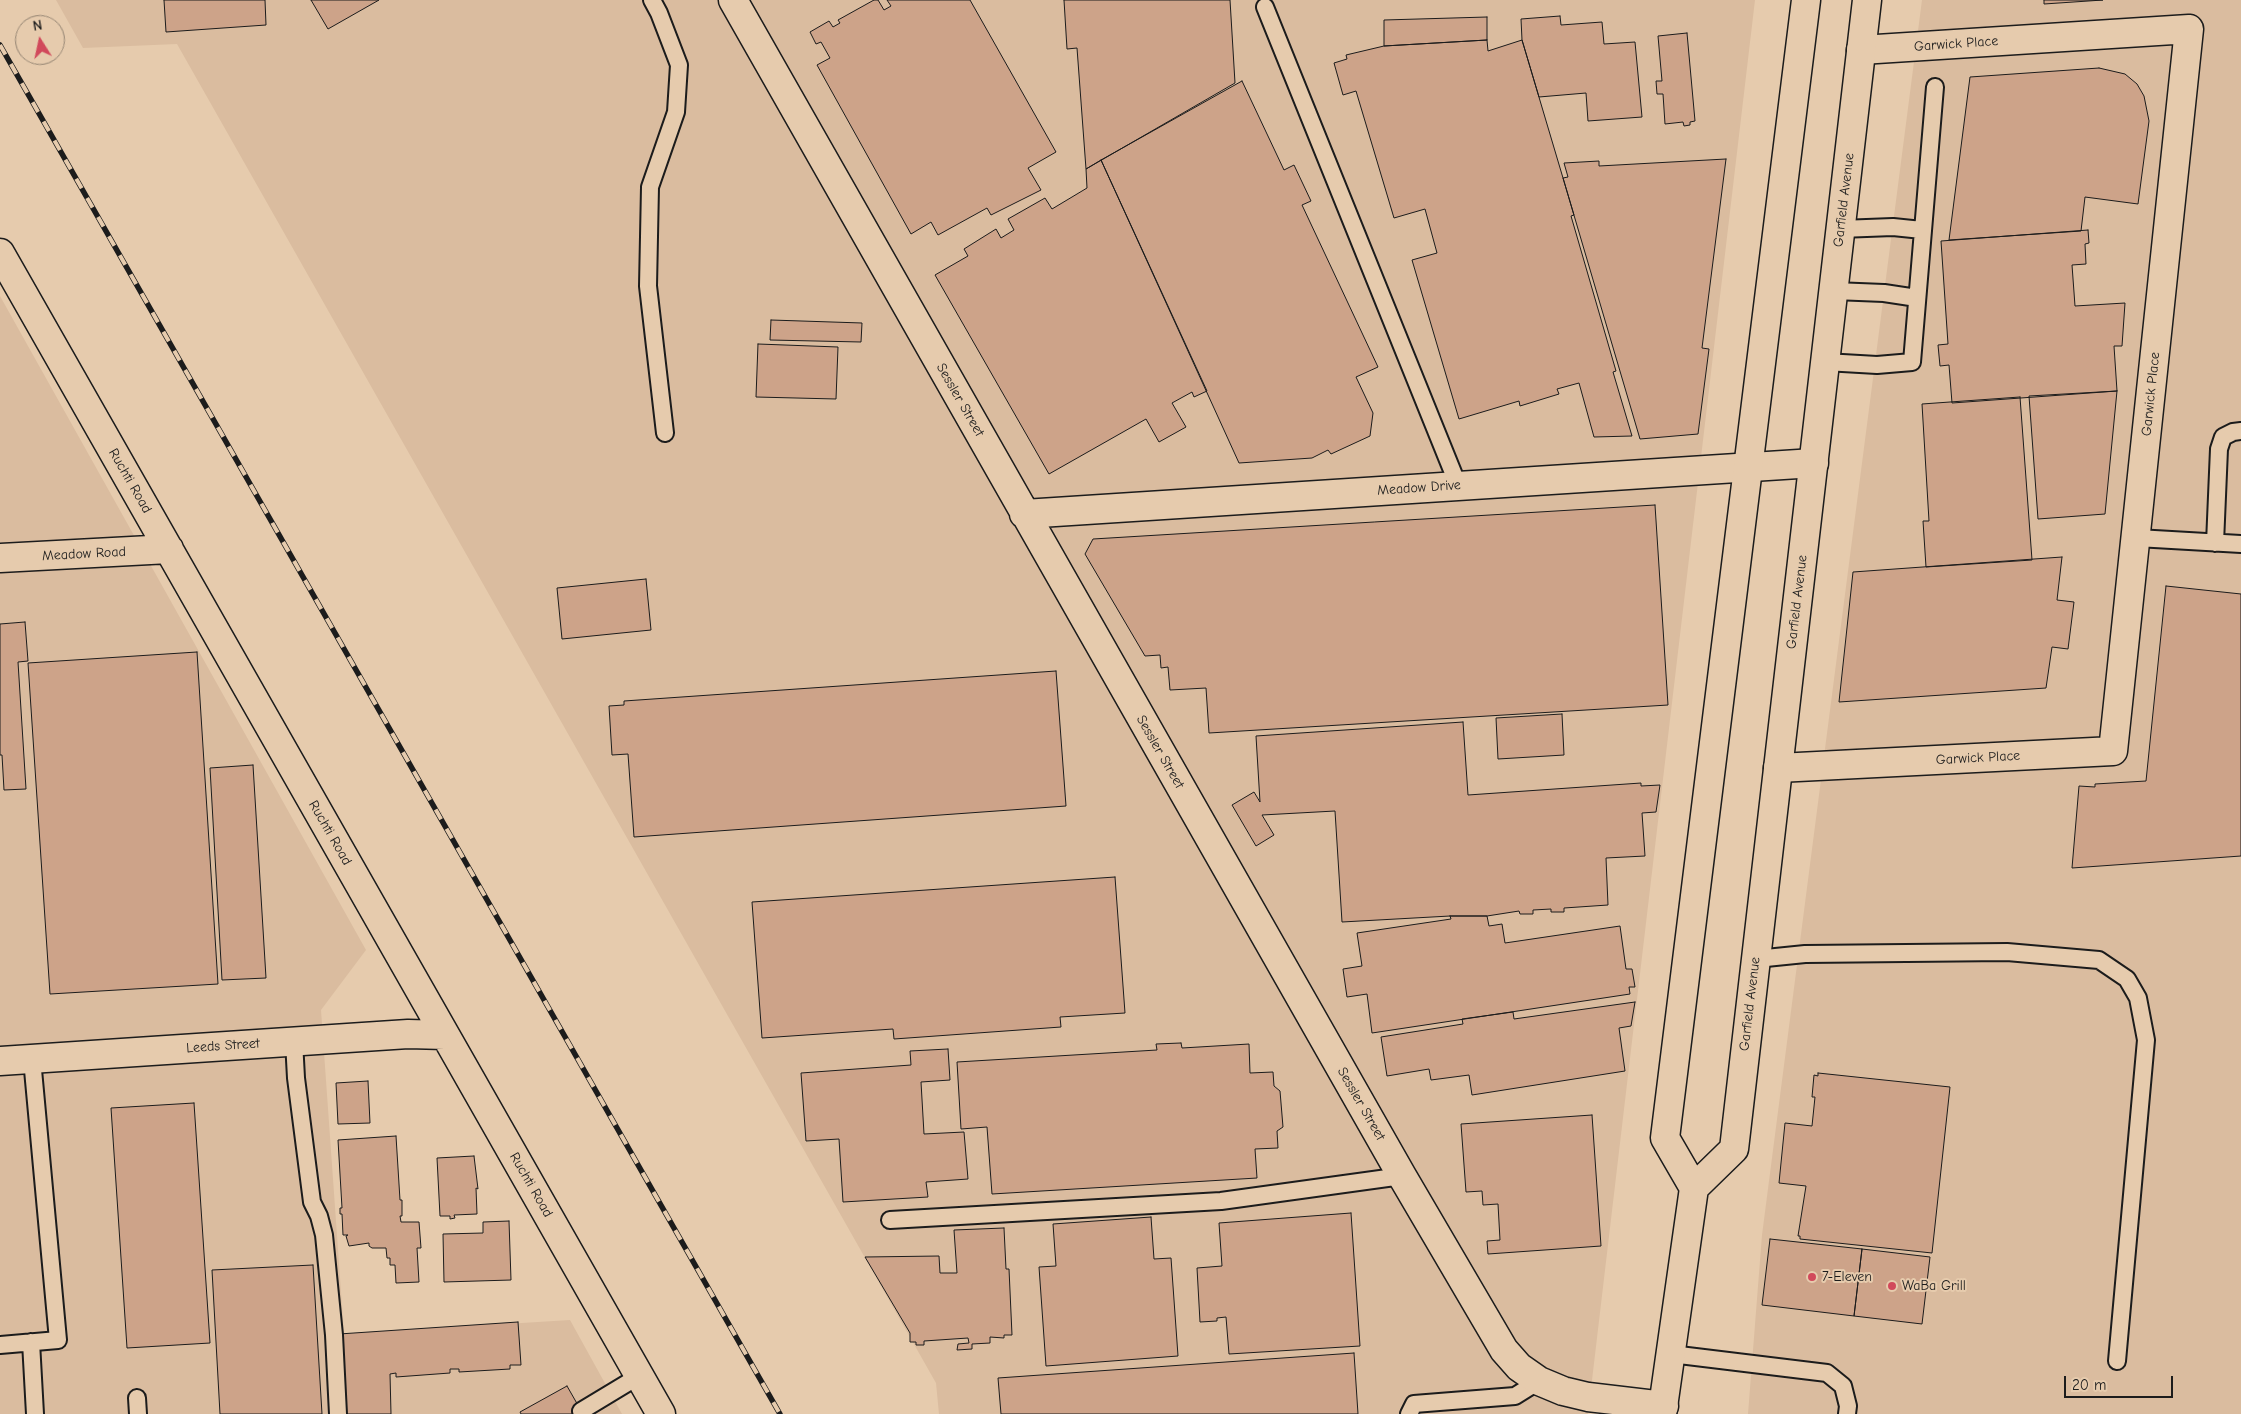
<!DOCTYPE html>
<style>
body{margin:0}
#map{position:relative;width:2241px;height:1414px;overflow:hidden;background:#e6cbad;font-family:"Comic Neue",sans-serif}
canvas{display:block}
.north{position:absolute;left:15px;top:15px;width:50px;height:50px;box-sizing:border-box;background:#e6cbad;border:1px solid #958573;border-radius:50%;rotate:350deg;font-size:14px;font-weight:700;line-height:20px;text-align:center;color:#1c1c1c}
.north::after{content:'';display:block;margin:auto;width:18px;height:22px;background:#d1495b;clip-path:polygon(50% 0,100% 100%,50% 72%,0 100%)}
.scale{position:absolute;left:2064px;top:1376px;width:109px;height:22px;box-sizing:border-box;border:2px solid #1c1c1c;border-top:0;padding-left:6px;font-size:15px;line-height:18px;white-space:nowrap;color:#1c1c1c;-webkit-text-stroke:4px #e6cbad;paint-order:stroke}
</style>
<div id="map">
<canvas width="2241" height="1414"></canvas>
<div class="north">N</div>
<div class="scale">20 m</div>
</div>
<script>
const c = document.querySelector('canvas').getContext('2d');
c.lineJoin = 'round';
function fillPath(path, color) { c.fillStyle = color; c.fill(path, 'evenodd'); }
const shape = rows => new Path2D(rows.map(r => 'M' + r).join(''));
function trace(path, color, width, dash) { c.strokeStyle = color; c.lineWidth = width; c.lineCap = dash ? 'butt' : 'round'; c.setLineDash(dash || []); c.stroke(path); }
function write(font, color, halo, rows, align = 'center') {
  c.font = font + ' "Comic Neue",sans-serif'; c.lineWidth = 4; c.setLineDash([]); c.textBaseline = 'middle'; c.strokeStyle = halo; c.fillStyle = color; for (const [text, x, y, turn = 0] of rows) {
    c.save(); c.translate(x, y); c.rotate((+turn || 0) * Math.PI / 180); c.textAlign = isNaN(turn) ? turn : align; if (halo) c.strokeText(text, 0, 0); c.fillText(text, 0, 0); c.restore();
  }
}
fillPath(shape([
 [56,0,1755,0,1588,1414,939,1414,936,1383,177,44,83,48],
 [1922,0,2241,0,2241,1414,1748,1414,1762,1235],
 [0,296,366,950,321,1010,344,1334,570,1320,622,1414,0,1414]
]), '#dabc9f');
const building = shape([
 [164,0,265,0,266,25,166,32,164,0],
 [311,0,379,0,328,29,311,0],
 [874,0,878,0,884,10,891,6,887,0,970,0,1056,152,1028,168,1041,190,991,215,987,208,938,235,931,222,911,234,817,65,830,58,821,42,816,44,810,32,829,21,833,27,840,23,838,20,874,0],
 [1064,0,1230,0,1235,83,1086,169,1077,48,1067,49,1064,0],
 [2044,0,2103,0,2044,4,2044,0],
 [1560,16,1561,25,1602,22,1604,44,1635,42,1642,117,1588,121,1586,93,1539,97,1522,40,1521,19,1560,16],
 [1487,17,1487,40,1384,46,1384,20,1487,17],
 [1687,33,1695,121,1690,122,1690,125,1684,126,1683,122,1665,124,1663,94,1657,94,1656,81,1662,81,1658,36,1687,33],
 [1487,40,1488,51,1522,40,1574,215,1571,216,1616,371,1613,372,1632,436,1594,437,1579,383,1557,389,1559,394,1520,406,1519,401,1459,419,1412,260,1437,253,1425,209,1394,218,1356,91,1343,95,1334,63,1347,59,1346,55,1384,46,1487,40],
 [2099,68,2125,74,2137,84,2144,96,2149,121,2138,204,2085,197,2081,231,1949,240,1970,77,2099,68],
 [1242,81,1284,170,1294,165,1311,201,1302,205,1378,367,1356,377,1373,413,1370,436,1331,454,1328,450,1312,458,1239,463,1101,160,1242,81],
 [1726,159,1702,348,1709,349,1698,434,1640,439,1563,178,1568,177,1564,163,1599,161,1599,166,1726,159],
 [1101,160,1207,391,1194,397,1192,392,1172,403,1186,427,1159,442,1146,419,1049,474,935,275,968,256,964,249,996,229,1001,238,1014,230,1008,219,1045,198,1052,209,1087,188,1086,169,1101,160],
 [2088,230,2089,243,2085,244,2086,264,2072,265,2075,306,2125,303,2122,346,2114,346,2117,391,1952,403,1949,365,1940,366,1938,345,1948,344,1941,241,2088,230],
 [771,320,862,323,861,342,770,340,771,320],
 [758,344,838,347,836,399,756,397,758,344],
 [2117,391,2105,514,2038,519,2029,396,2117,391],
 [2020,397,2032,560,1926,567,1923,521,1929,521,1922,404,2020,397],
 [1655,505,1668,705,1209,733,1206,688,1170,690,1168,667,1161,668,1160,655,1145,656,1085,554,1093,539,1655,505],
 [2062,557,2057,600,2074,602,2068,649,2052,647,2046,688,1839,702,1853,572,2062,557],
 [646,579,651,630,562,639,557,588,646,579],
 [2166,586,2241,594,2241,856,2072,868,2079,786,2095,787,2095,784,2146,781,2166,586],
 [25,622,28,661,18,662,26,789,4,790,2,755,0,755,0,624,25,622],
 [197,652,218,984,50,994,28,663,197,652],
 [1056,671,1066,806,634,837,628,754,612,755,609,706,624,705,624,701,1056,671],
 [1562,714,1564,755,1498,759,1496,718,1562,714],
 [1463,722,1468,795,1641,783,1641,786,1660,785,1656,812,1642,813,1645,856,1606,858,1608,905,1564,908,1564,912,1551,912,1551,909,1533,910,1533,914,1520,914,1519,911,1487,916,1450,916,1342,922,1335,811,1262,815,1274,835,1256,846,1232,805,1254,792,1260,802,1256,736,1463,722],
 [253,765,266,978,222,980,210,768,253,765],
 [1115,877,1125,1013,1060,1017,1061,1027,894,1039,893,1029,762,1038,752,902,1115,877],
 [1450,916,1487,916,1489,926,1502,924,1505,943,1620,926,1626,969,1632,969,1635,987,1629,987,1630,994,1372,1033,1367,994,1347,997,1343,969,1362,966,1357,933,1451,919,1450,916],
 [1635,1002,1631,1026,1619,1028,1625,1071,1472,1095,1469,1075,1431,1080,1429,1069,1387,1076,1381,1037,1463,1024,1462,1019,1513,1012,1514,1019,1635,1002],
 [1181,1043,1182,1048,1249,1044,1250,1073,1273,1072,1274,1086,1280,1091,1283,1127,1277,1131,1278,1148,1255,1149,1257,1178,992,1194,987,1127,961,1129,957,1062,1157,1050,1156,1044,1181,1043],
 [948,1049,950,1080,921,1082,924,1134,964,1132,968,1179,926,1182,928,1197,843,1202,839,1139,806,1141,801,1073,911,1065,910,1051,948,1049],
 [1818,1073,1950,1087,1932,1253,1800,1239,1800,1236,1798,1236,1806,1186,1779,1183,1785,1123,1812,1126,1815,1097,1812,1097,1814,1075,1818,1076,1818,1073],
 [368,1081,370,1123,338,1124,336,1083,368,1081],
 [194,1103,210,1343,127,1348,111,1108,194,1103],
 [1592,1115,1601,1246,1488,1254,1487,1241,1500,1240,1498,1204,1483,1205,1482,1191,1466,1192,1461,1124,1592,1115],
 [396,1136,400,1200,402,1200,402,1216,400,1216,401,1222,419,1222,421,1248,417,1248,419,1282,396,1283,395,1265,390,1265,390,1258,387,1258,386,1248,372,1248,369,1246,369,1243,349,1246,346,1236,348,1235,343,1235,342,1214,340,1214,340,1208,342,1208,338,1140,396,1136],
 [474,1156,478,1189,476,1188,477,1214,454,1215,455,1218,450,1219,450,1216,440,1216,437,1158,474,1156],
 [1351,1213,1360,1346,1229,1354,1226,1317,1217,1318,1217,1321,1200,1322,1197,1268,1222,1266,1219,1223,1351,1213],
 [1151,1217,1154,1259,1171,1258,1178,1356,1046,1366,1039,1267,1056,1266,1053,1224,1151,1217],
 [509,1221,511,1280,444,1282,443,1234,483,1233,483,1222,509,1221],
 [1004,1228,1006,1269,1009,1269,1012,1335,1004,1335,1004,1338,990,1337,990,1343,972,1344,972,1349,957,1350,958,1344,969,1343,968,1338,924,1341,924,1345,916,1345,916,1342,910,1342,910,1333,865,1257,939,1256,940,1273,957,1273,954,1230,1004,1228],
 [1770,1239,1862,1249,1854,1316,1762,1305,1770,1239],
 [1862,1249,1930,1257,1922,1324,1854,1316,1862,1249],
 [313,1265,322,1414,220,1414,212,1270,313,1265],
 [518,1322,521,1365,510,1365,510,1369,459,1372,459,1369,450,1369,450,1373,396,1377,396,1373,390,1374,391,1414,345,1414,339,1334,518,1322],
 [1354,1353,1358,1414,1001,1414,998,1378,1354,1353],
 [567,1386,583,1414,521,1414,520,1412,567,1386]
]);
fillPath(building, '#cda389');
trace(building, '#1c1c1c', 1);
const service = shape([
 [652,0,659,13,679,65,676,112,650,187,648,286,665,433],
 [1265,7,1458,485],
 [1840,229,1893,227,1922,230],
 [1834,291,1884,293,1917,298],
 [1825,362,1877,365,1912,362,1935,87],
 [2137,538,2241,544],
 [2215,543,2219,449,2223,437,2233,432,2241,431],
 [1756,959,1805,954,2007,952,2099,960,2127,979,2138,998,2146,1040,2117,1361],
 [294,1041,296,1078,312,1202,319,1216,324,1235,334,1335,338,1414],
 [890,1220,1221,1201,1402,1176],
 [31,1342,35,1414],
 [0,1345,58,1340,32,1059],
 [1671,1354,1827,1373,1843,1386,1848,1406,1847,1414],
 [137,1398,138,1414],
 [581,1411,639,1376],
 [1409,1414,1414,1404,1515,1396,1539,1381]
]);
const minor = shape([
 [733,0,1402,1176,1504,1350,1519,1367,1539,1381,1563,1391,1588,1397,1664,1406],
 [0,253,661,1414],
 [1024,514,1814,463],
 [0,558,169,549],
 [1778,768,2113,751,2189,29,1861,50],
 [0,1061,408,1034,445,1035]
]);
const secondary = shape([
 [1694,1188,1734,1149,1867,0],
 [1662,1414,1694,1188,1665,1138,1806,0]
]);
trace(service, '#1c1c1c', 20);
trace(minor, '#1c1c1c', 31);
trace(secondary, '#1c1c1c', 31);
trace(service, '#e6cbad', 16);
trace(minor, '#e6cbad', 28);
trace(secondary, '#e6cbad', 28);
const rail = shape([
 [0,45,780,1414]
]);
trace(rail, '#1c1c1c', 5.5);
trace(rail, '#e6cbad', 4, [11]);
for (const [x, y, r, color] of [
 [1812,1277,5,"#d1495b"],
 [1892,1286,5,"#d1495b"]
]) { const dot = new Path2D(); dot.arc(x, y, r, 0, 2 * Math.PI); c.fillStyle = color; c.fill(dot); trace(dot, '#e6cbad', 2); }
write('14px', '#1c1c1c', '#e6cbad', [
 ["Garwick Place",1956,44,-4],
 ["Garfield Avenue",1844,200,-83],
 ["Garwick Place",2151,394,-84],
 ["Sessler Street",960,400,60],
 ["Ruchti Road",130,481,60],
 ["Meadow Drive",1419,488,-4],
 ["Meadow Road",84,554,-3],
 ["Garfield Avenue",1797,602,-83],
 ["Sessler Street",1160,752,60],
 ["Garwick Place",1978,758,-3],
 ["Ruchti Road",330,833,60],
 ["Garfield Avenue",1750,1004,-83],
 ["Leeds Street",223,1046,-4],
 ["Sessler Street",1361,1104,60],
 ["Ruchti Road",531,1185,60]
]);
write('14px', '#1c1c1c', '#e6cbad', [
 ["7-Eleven",1822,1277],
 ["WaBa Grill",1902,1286]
], 'left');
</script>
